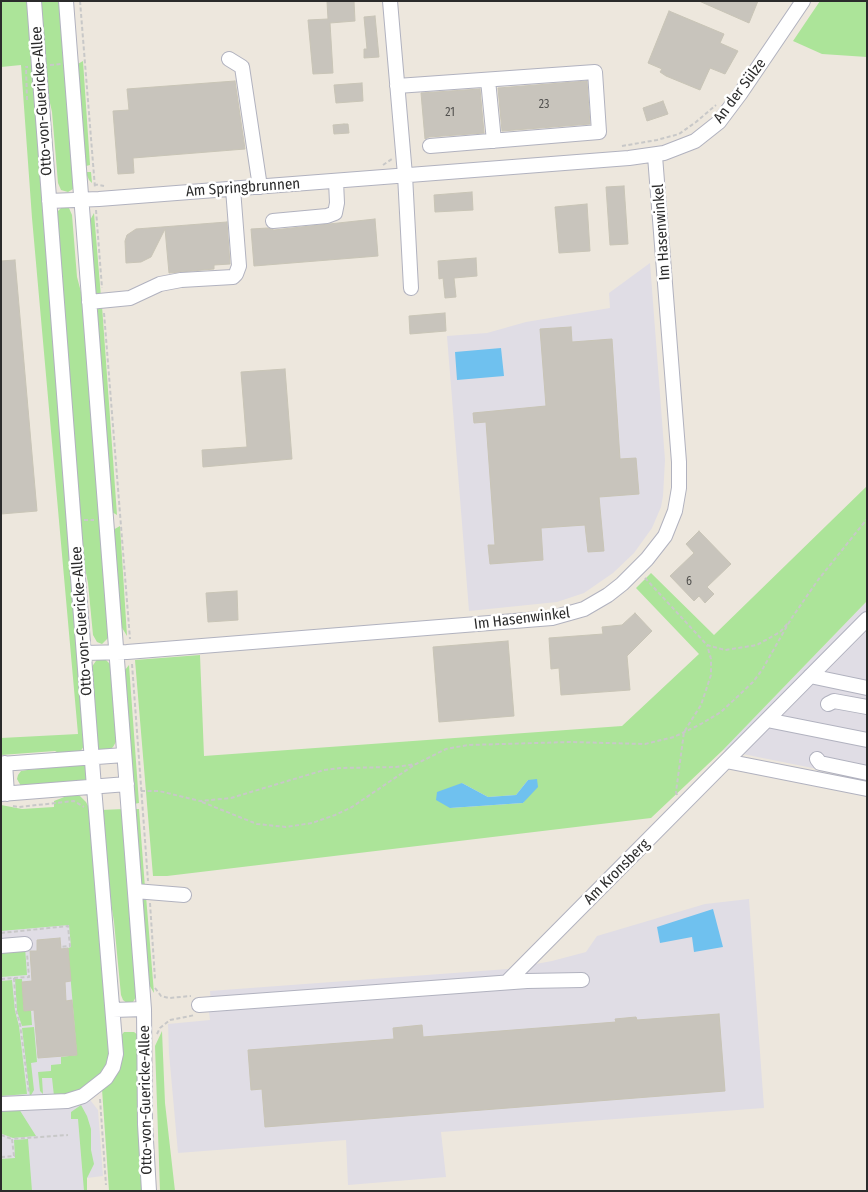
<!DOCTYPE html>
<meta charset="utf-8">
<style>
body{margin:0}
#map{position:relative;width:868px;height:1192px;overflow:hidden;background:#ede7dd;font-family:"Fira Sans Condensed",sans-serif}
canvas{display:block}
.frame{position:absolute;inset:0;border:2px solid #2b2b2b;pointer-events:none}
</style>
<div id="map">
<canvas width="868" height="1192"></canvas>
<div class="frame"></div>
</div>
<script>
const c = document.querySelector('canvas').getContext('2d');
c.lineJoin = 'round';
function fillPath(path, color) { c.fillStyle = color; c.fill(path, 'evenodd'); }
const shape = rows => new Path2D(rows.map(r => 'M' + r).join(''));
function trace(path, color, width, dash) { c.strokeStyle = color; c.lineWidth = width; c.lineCap = dash ? 'butt' : 'round'; c.setLineDash(dash || []); c.stroke(path); }
function write(font, color, halo, rows, align = 'center') {
  c.font = font + ' "Fira Sans Condensed",sans-serif'; c.lineWidth = 5; c.setLineDash([]); c.textBaseline = 'middle'; c.strokeStyle = halo; c.fillStyle = color; for (const [text, x, y, turn = 0] of rows) {
    c.save(); c.translate(x, y); c.rotate((+turn || 0) * Math.PI / 180); c.textAlign = isNaN(turn) ? turn : align; if (halo) c.strokeText(text, 0, 0); c.fillText(text, 0, 0); c.restore();
  }
}
fillPath(shape([
 [650,263,665,460,663,496,661,507,652,528,634,553,613,573,584,593,557,602,469,611,447,336,487,333,526,322,610,308,609,293],
 [867,601,867,779,723,750],
 [80,807,80,1087,98,1110,103,1176,87,1178,87,1191,1,1191,1,814],
 [749,899,764,1108,441,1132,446,1177,348,1185,346,1140,178,1153,169,1053,168,1024,210,1020,209,1012,212,1012,210,991,508,969,552,961,586,952,597,936,705,904]
]), '#e0dde5');
fillPath(shape([
 [1,1,29,1,86,743,80,752,64,756,55,751,1,755,1,738,78,734,32,218,21,65,1,67],
 [39,1,61,1,75,180,73,189,68,192,61,190,58,183,52,112,44,76],
 [820,1,867,1,867,57,822,54,793,41],
 [83,61,90,165,86,166,87,172,91,172,92,183,89,180,83,166,76,65],
 [63,206,69,208,72,215,77,277,85,307,109,637,102,644,97,642,93,635,88,583,82,553,57,212],
 [94,213,101,297,94,294,89,222],
 [102,306,117,515,112,512,95,308],
 [867,486,867,601,723,750,651,818,167,876,153,876,135,660,200,655,204,756,622,726,699,654,636,588,651,573,714,635],
 [528,780,537,780,523,803,450,808,462,783,488,797,516,795],
 [120,526,127,636,121,626,113,530],
 [98,658,104,658,111,665,117,740,113,747,107,752,97,754,91,668],
 [129,665,139,803,134,804,124,677,125,670],
 [88,764,89,783,21,786,17,779,18,775,21,771,27,770],
 [72,794,80,796,86,802,91,812,110,1055,105,1070,86,1088,69,1094,54,1096,52,1078,42,1078,43,1094,40,1091,38,1072,51,1071,51,1065,61,1064,61,1057,77,1055,68,948,71,947,69,925,1,931,1,805,22,809,54,807,54,801],
 [124,809,137,995,133,1002,128,1004,123,1000,121,995,114,922,108,884,101,810],
 [134,809,139,809,145,888,140,887],
 [140,896,146,896,154,993,148,983],
 [25,947,27,975,1,977,1,949],
 [15,979,22,979,24,1011,31,1011,32,1025,22,1026,17,1011],
 [12,980,15,1011,19,1026,27,1094,1,1096,1,981],
 [34,1027,37,1062,31,1063,34,1090,30,1097,22,1028],
 [162,1031,165,1103,175,1191,160,1191,155,1046],
 [124,1032,134,1032,138,1035,139,1039,139,1144,142,1191,109,1191,102,1089,120,1037],
 [81,1105,87,1116,91,1129,91,1150,94,1164,87,1178,87,1191,84,1191,78,1119,71,1119,71,1112],
 [1,1109,19,1109,36,1136,13,1138,2,1134],
 [28,1139,32,1191,1,1191,1,1159,15,1158,14,1140]
]), '#ace499');
fillPath(shape([
 [501,348,504,376,457,380,455,352],
 [537,779,538,787,523,803,450,808,436,800,437,792,462,783,488,797,516,795,528,780],
 [713,909,723,947,694,952,692,937,660,943,657,927]
]), '#6fc1ef');
const building = shape([
 [327,1,354,1,355,21,330,23,333,73,313,74,308,20,328,19,327,1],
 [699,1,758,1,749,23,699,1],
 [669,11,724,34,720,43,738,51,725,74,710,68,700,90,666,76,660,72,662,69,648,63,669,11],
 [375,16,379,57,364,58,364,49,367,49,364,17,375,16],
 [235,81,245,149,133,158,134,173,118,174,113,111,129,110,127,89,235,81],
 [587,81,590,124,502,131,498,88,587,81],
 [362,83,363,101,336,103,334,85,362,83],
 [480,89,484,133,429,137,425,139,421,93,480,89],
 [663,101,668,114,647,121,643,108,663,101],
 [344,124,348,124,349,133,334,134,333,125,344,124],
 [624,186,628,244,610,245,606,187,624,186],
 [472,192,473,210,435,212,434,195,472,192],
 [587,204,590,251,559,253,555,207,587,204],
 [375,219,378,256,254,266,251,229,268,228,274,230,375,219],
 [227,222,230,264,214,265,214,269,169,273,165,229,151,257,141,262,126,263,125,241,127,235,136,229,227,222],
 [476,258,477,276,454,278,456,297,445,298,443,278,439,279,438,261,476,258],
 [15,260,37,511,1,514,1,261,15,260],
 [445,313,446,331,410,334,409,316,445,313],
 [571,327,572,342,612,339,620,459,636,458,639,494,599,497,604,551,588,552,585,525,541,528,543,560,490,564,488,545,495,545,486,422,474,423,473,413,546,406,540,329,571,327],
 [285,369,292,459,203,467,202,450,247,447,241,372,285,369],
 [699,531,731,564,707,587,714,594,705,603,699,596,694,601,670,576,694,553,686,544,699,531],
 [237,591,238,620,208,622,206,593,237,591],
 [635,613,652,631,627,656,630,690,561,695,559,668,551,669,549,638,603,634,602,627,622,625,635,613],
 [508,641,514,716,439,722,433,647,508,641],
 [60,938,61,949,68,948,71,981,65,982,66,1001,72,1000,77,1055,38,1058,34,1010,24,1011,22,982,32,981,30,951,37,951,37,940,60,938],
 [719,1014,725,1091,265,1127,262,1089,251,1090,248,1050,394,1039,393,1028,422,1025,423,1037,616,1022,615,1019,636,1017,637,1020,719,1014]
]);
fillPath(building, '#c8c4bc');
trace(building, '#c8c4b6', 1);
const minor = shape([
 [66,1,144,1009,145,1124,149,1191],
 [390,1,405,175,411,288],
 [229,59,242,67,260,187],
 [488,80,494,141],
 [397,86,595,72,599,132,430,146],
 [49,201,99,199,629,158,664,153,695,141,719,122,740,94,803,1],
 [273,221,327,216,335,213,337,203,336,181],
 [89,302,130,298,160,284,181,280,233,277,236,274,239,266,233,189],
 [84,653,127,652,552,618,584,609,608,595,622,584,647,559,665,536,675,511,679,488,679,462,655,156],
 [810,676,867,688],
 [828,704,834,701,867,707],
 [767,720,867,740],
 [817,759,820,763,867,773],
 [726,761,867,789],
 [5,763,7,794],
 [1,764,124,755],
 [1,794,127,784],
 [135,891,184,895],
 [1,946,25,944],
 [507,982,867,619],
 [199,1005,527,981,582,980],
 [113,1010,144,1009],
 [1,1104,67,1101,83,1096,106,1078,113,1067,116,1054,94,787,34,1]
]);
trace(minor, '#b1b2bf', 16);
trace(shape([
 [80,1,95,188],
 [50,65,61,64],
 [27,100,26,67,28,67],
 [622,146,657,140,679,134,696,122,716,105],
 [383,165,392,159],
 [94,184,104,186],
 [96,210,102,288],
 [104,313,130,639],
 [84,520,94,520],
 [645,578,707,645,725,650,757,645,780,632,788,623],
 [132,664,148,881],
 [141,791,159,791,200,801,231,798,324,770,340,768,396,767,416,764,446,749,468,745,570,742,645,744,674,737,701,724,721,712,753,682,762,670,791,619,818,580,867,519],
 [677,795,676,792,684,732,701,705,711,675,711,659,707,645],
 [202,802,257,824,286,827,312,823,335,815,352,807,414,765],
 [13,806,19,807,74,801,84,807],
 [150,903,155,979],
 [1,933,68,926,70,946,60,947],
 [14,978,16,1010,20,1024,29,1092],
 [1,979,29,977,27,954],
 [155,988,161,996,169,998,191,996],
 [157,1034,160,1028,170,1020,195,1015],
 [100,1099,106,1185],
 [1,1135,12,1139],
 [1,1157,14,1156,12,1139,68,1135]
]), '#c8c8c8', 2, [4, 2.5]);
trace(minor, '#fff', 14);
write('12px', '#52514f', null, [
 ["23",544,105],
 ["21",450,113],
 ["6",689,582]
]);
write('15px', '#2b2b2b', '#fff', [
 ["An der Sülze",740,91,-53],
 ["Otto-von-Guericke-Allee",42,101,-94],
 ["Am Springbrunnen",243,188,-4],
 ["Im Hasenwinkel",662,232,-94],
 ["Im Hasenwinkel",522,619,-7],
 ["Otto-von-Guericke-Allee",82,621,-94],
 ["Am Kronsberg",617,872,-45],
 ["Otto-von-Guericke-Allee",146,1100,-91]
]);
</script>
